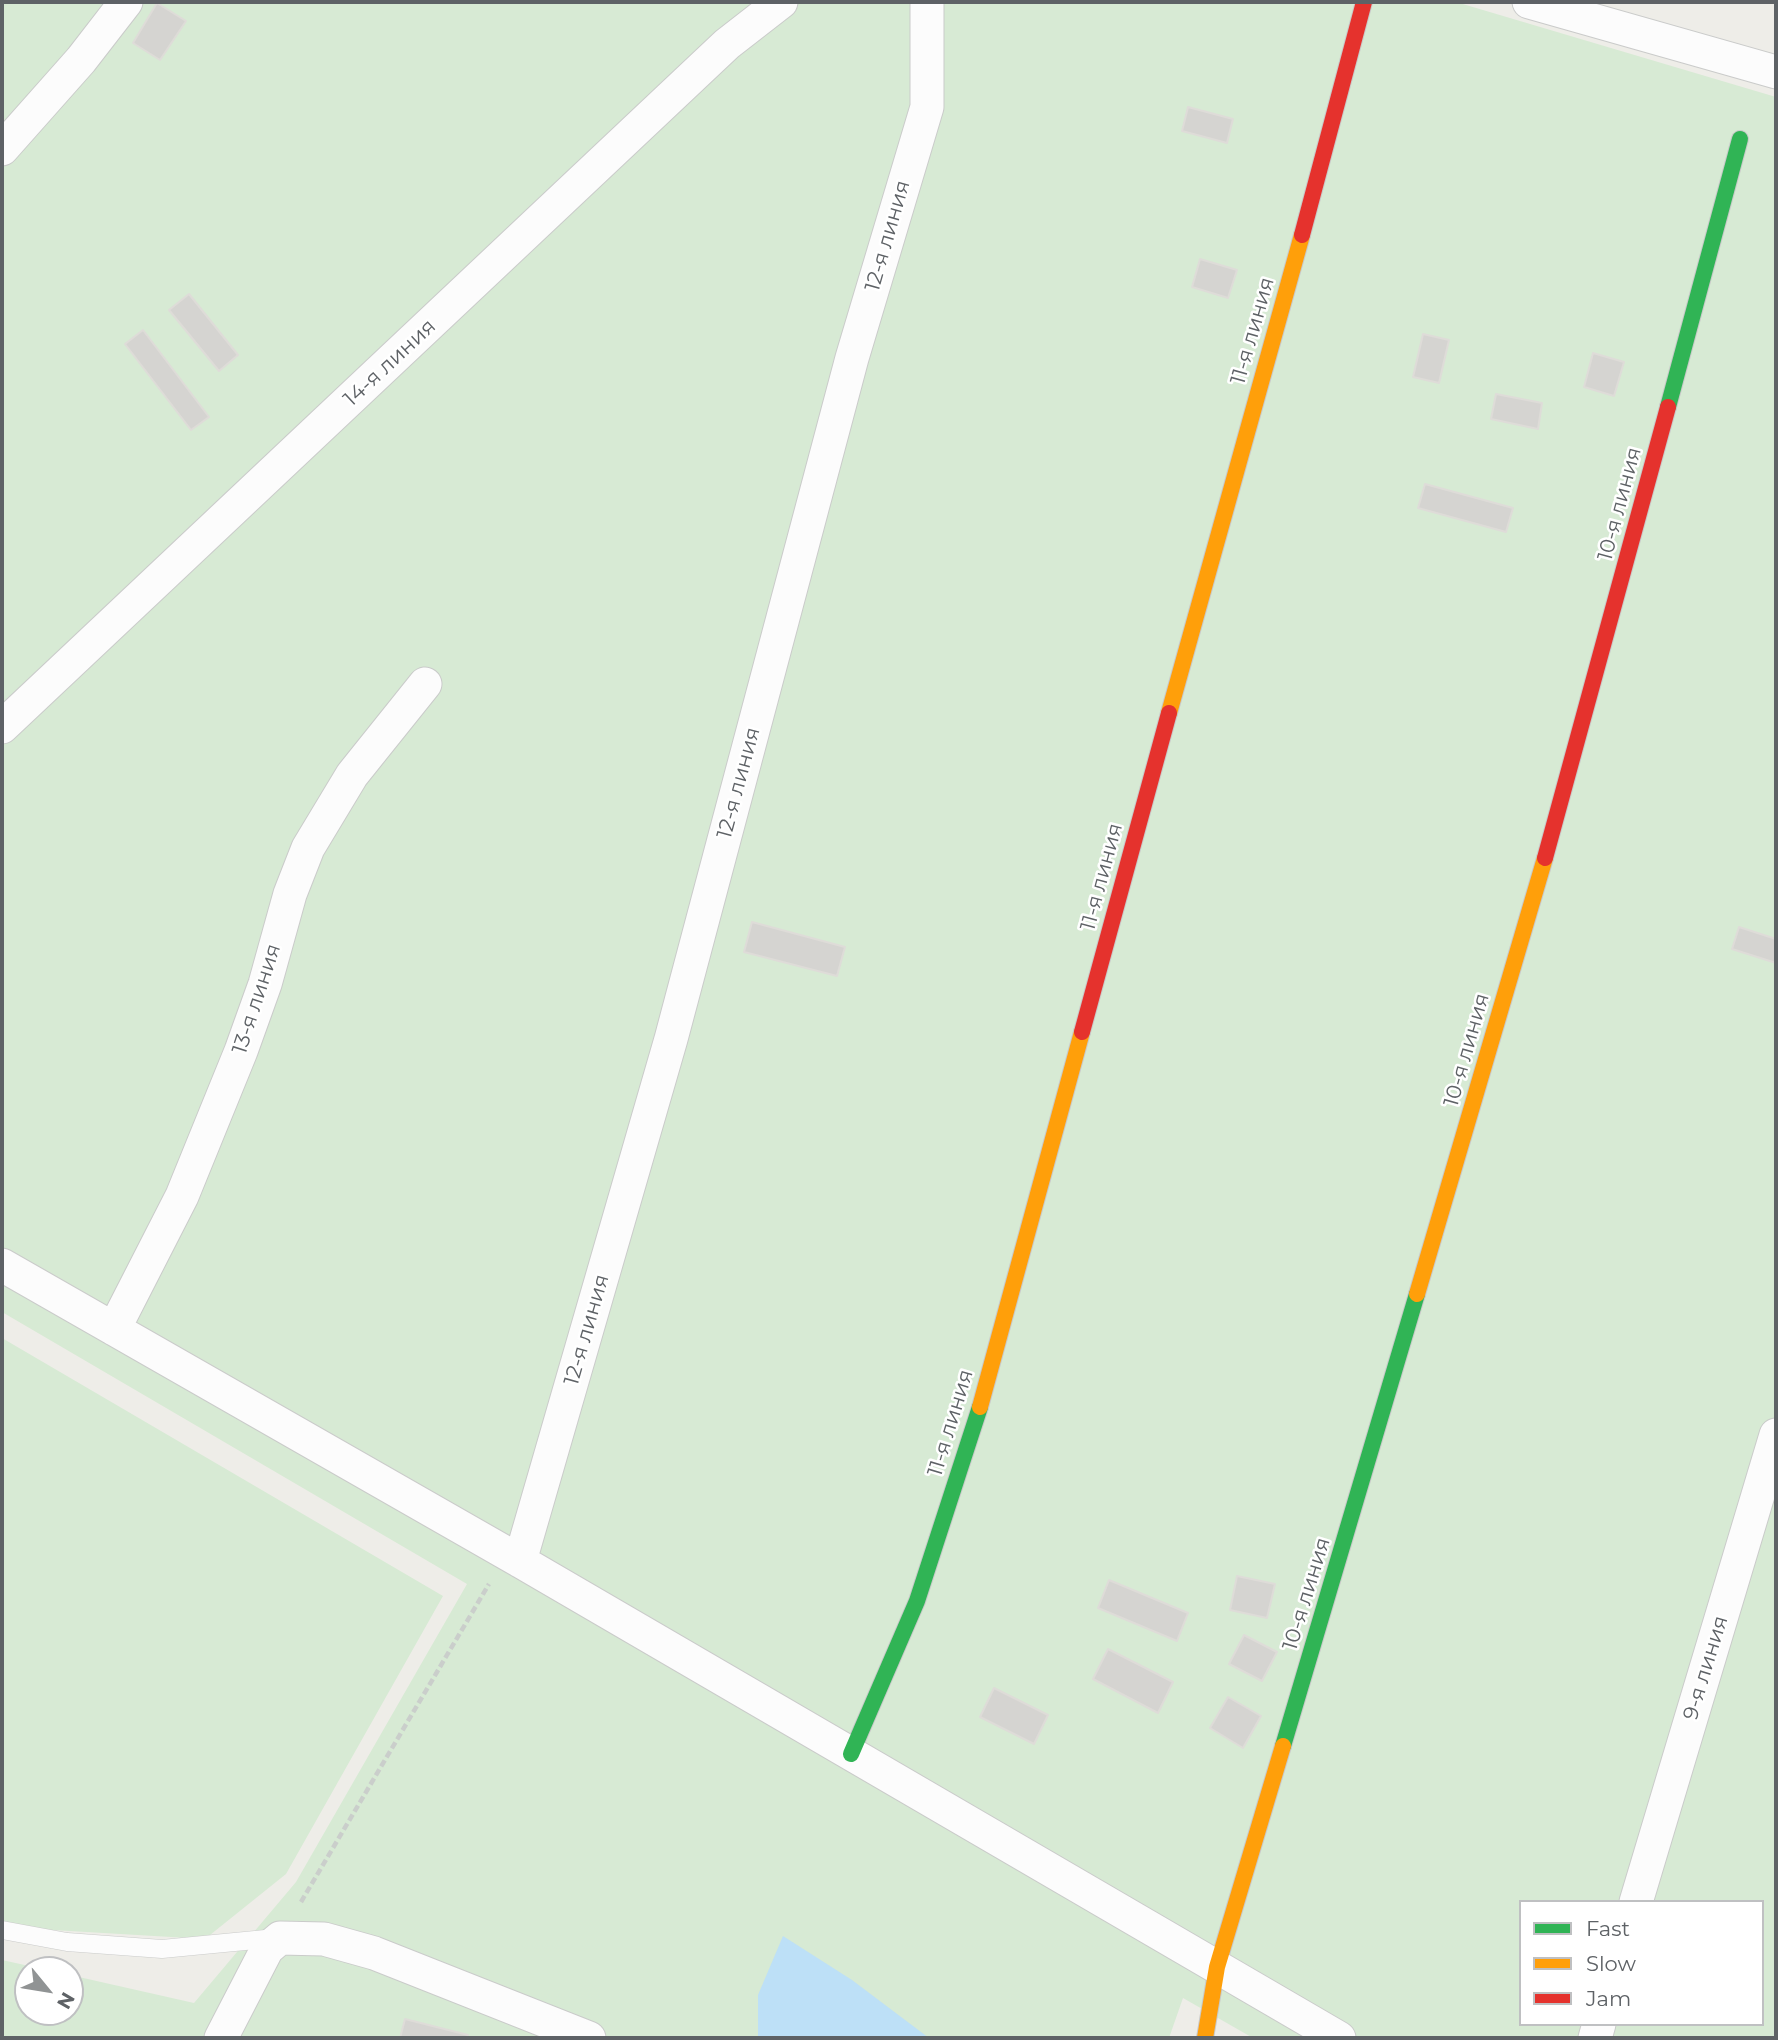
<!DOCTYPE html>
<meta charset="utf-8">
<style>
body{margin:0}
#map{position:relative;width:1778px;height:2040px;overflow:hidden;background:#eeede8;font-family:Montserrat,sans-serif}
canvas{display:block}
.frame{position:absolute;inset:0;border:4px solid #5e6266;pointer-events:none}
.legend{position:absolute;left:1519px;top:1900px;width:245px;height:126px;box-sizing:border-box;background:#fff;border:2px solid #bfc0c2;margin:0;padding:9px 12px;list-style:none;font-size:21px;color:#5e6266}
.legend li{display:flex;align-items:center;gap:14px;height:35px}
.legend b{width:35px;border:2px solid #bfc0c2}
.north{position:absolute;left:14px;top:1956px;width:70px;height:70px;box-sizing:border-box;background:#fff;border:2px solid #bfc0c2;border-radius:50%;rotate:120deg;font-size:19px;font-weight:700;line-height:28px;text-align:center;color:#5e6266}
.north::after{content:'';display:block;margin:auto;width:24px;height:32px;background:#909394;clip-path:polygon(50% 0,100% 100%,50% 72%,0 100%)}
</style>
<div id="map">
<canvas width="1778" height="2040"></canvas>
<div class="frame"></div>
<ul class="legend">
<li><b style="height:9px;background:#30b455"></b>Fast</li>
<li><b style="height:9px;background:#ff9f0a"></b>Slow</li>
<li><b style="height:9px;background:#e5322d"></b>Jam</li>
</ul>
<div class="north">N</div>
</div>
<script>
const c = document.querySelector('canvas').getContext('2d');
c.lineJoin = 'round';
function fillPath(path, color) { c.fillStyle = color; c.fill(path, 'evenodd'); }
const shape = rows => new Path2D(rows.map(r => 'M' + r).join(''));
function trace(path, color, width, dash) { c.strokeStyle = color; c.lineWidth = width; c.lineCap = dash ? 'butt' : 'round'; c.setLineDash(dash || []); c.stroke(path); }
function write(font, color, halo, rows, align = 'center') {
  c.font = font + ' Montserrat,sans-serif'; c.lineWidth = 5; c.setLineDash([]); c.textBaseline = 'middle'; c.strokeStyle = halo; c.fillStyle = color; for (const [text, x, y, turn = 0] of rows) {
    c.save(); c.translate(x, y); c.rotate((+turn || 0) * Math.PI / 180); c.textAlign = isNaN(turn) ? turn : align; if (halo) c.strokeText(text, 0, 0); c.fillText(text, 0, 0); c.restore();
  }
}
fillPath(shape([
 [2,2,1456,2,1776,97,1776,2038,1253,2038,1183,1998,1169,2038,2,2038,2,1960,47,1970,28,1970,28,2012,70,2012,70,1975,194,2003,296,1882,467,1584,2,1312],
 [1521,1902,1762,1902,1762,2024,1521,2024],
 [2,1338,443,1596,286,1874,205,1939,2,1927]
]), '#d7ead4');
fillPath(shape([
 [783,1936,852,1980,929,2038,758,2038,758,1995]
]), '#bde0f7');
const building = shape([
 [157,3,186,21,160,60,133,43,157,3],
 [1188,107,1233,119,1227,143,1182,131,1188,107],
 [1200,259,1237,270,1228,298,1192,287,1200,259],
 [189,294,238,355,219,371,169,310,189,294],
 [143,330,209,417,191,430,125,344,143,330],
 [1423,334,1449,340,1439,383,1413,377,1423,334],
 [1593,353,1624,362,1614,396,1584,387,1593,353],
 [1496,394,1542,403,1538,429,1491,419,1496,394],
 [1425,484,1513,508,1506,532,1418,508,1425,484],
 [752,922,845,947,837,976,744,952,752,922],
 [1739,927,1776,939,1776,963,1732,949,1739,927],
 [1237,1576,1275,1584,1267,1618,1230,1610,1237,1576],
 [1109,1580,1188,1613,1177,1641,1098,1608,1109,1580],
 [1244,1635,1277,1652,1262,1681,1229,1664,1244,1635],
 [1108,1649,1173,1682,1158,1713,1093,1679,1108,1649],
 [994,1688,1048,1715,1034,1744,980,1717,994,1688],
 [1228,1697,1261,1716,1243,1748,1210,1728,1228,1697],
 [405,2019,468,2035,467,2038,400,2038,405,2019]
]);
fillPath(building, '#d5d4d1');
trace(building, '#dedcd8', 2);
const lane = shape([
 [2,1930,67,1942,162,1949,276,1938]
]);
const street = shape([
 [1529,2,1776,72],
 [2,149,81,60,126,2],
 [2,727,727,44,781,2],
 [2,1265,520,1561,1339,2038],
 [114,1329,182,1196,241,1051,265,984,290,894,308,848,352,775,425,684],
 [520,1561,671,1039,852,358,927,107,927,2],
 [1636,1902,1776,1435],
 [221,2038,267,1949,280,1938,324,1939,374,1953,589,2038],
 [1595,2038,1599,2024]
]);
const fast = shape([
 [1668,407,1740,139],
 [1283,1746,1417,1294],
 [851,1754,917,1601,980,1407]
]);
const slow = shape([
 [1169,713,1302,235],
 [1417,1294,1545,858],
 [980,1407,1082,1032],
 [1205,2038,1217,1967,1283,1746]
]);
const jam = shape([
 [1302,235,1364,2],
 [1545,858,1668,407],
 [1082,1032,1169,713]
]);
trace(lane, '#cacbca', 19);
trace(street, '#cacbca', 35);
trace(fast, '#c9c9c9', 18);
trace(slow, '#c9c9c9', 18);
trace(jam, '#c9c9c9', 18);
trace(shape([
 [301,1902,489,1584]
]), '#cacecb', 4.5, [7, 3.5]);
trace(lane, '#fcfcfc', 18);
trace(street, '#fcfcfc', 33);
trace(fast, '#30b455', 16);
trace(slow, '#ff9f0a', 16);
trace(jam, '#e5322d', 16);
write('21px', '#5e6266', '#fff', [
 ["12-я линия",888,236,-74],
 ["11-я линия",1253,331,-74],
 ["14-я линия",390,363,-43],
 ["10-я линия",1620,504,-75],
 ["12-я линия",739,783,-75],
 ["11-я линия",1102,877,-75],
 ["13-я линия",257,999,-72],
 ["10-я линия",1467,1050,-74],
 ["12-я линия",587,1330,-74],
 ["11-я линия",951,1423,-73],
 ["10-я линия",1307,1594,-73],
 ["9-я линия",1706,1668,-73]
]);
</script>
